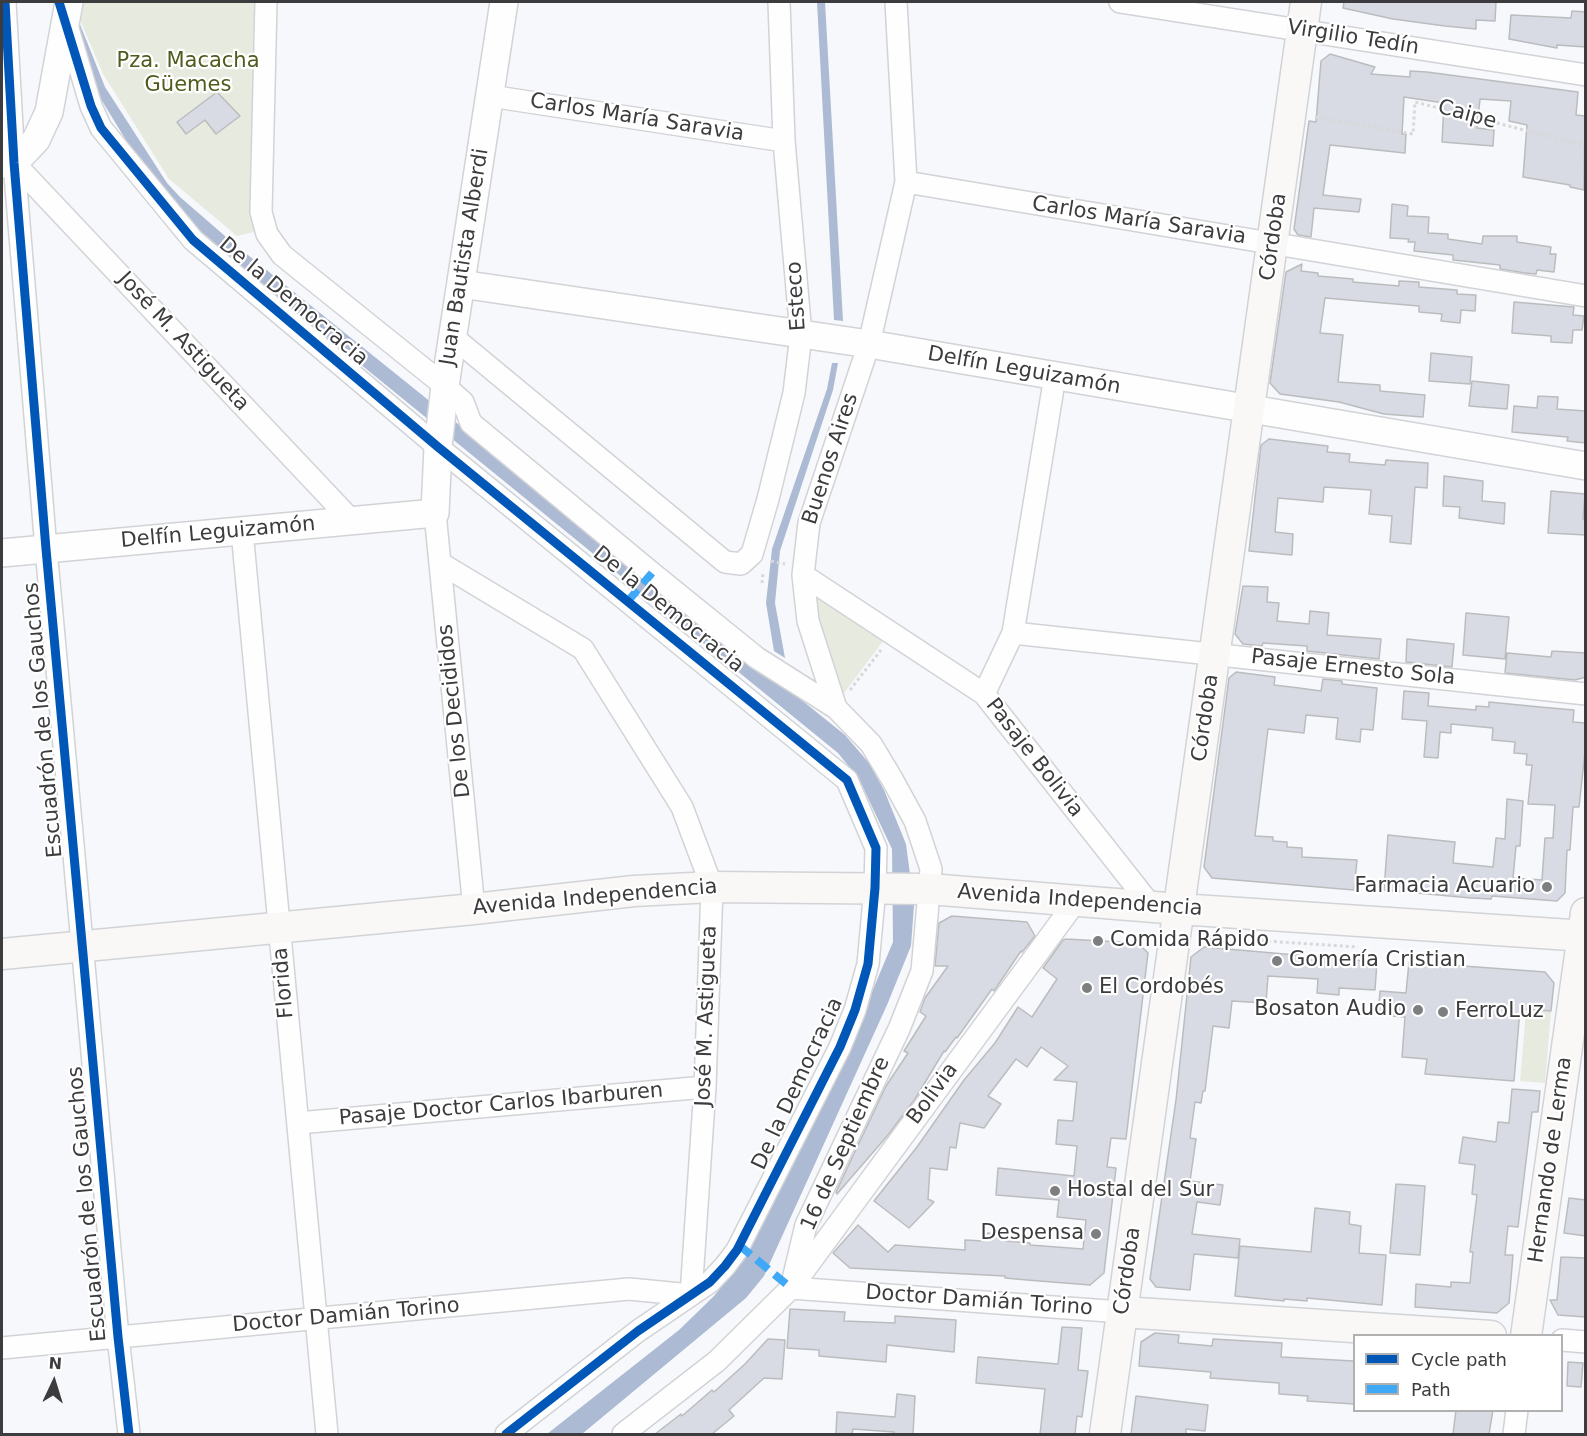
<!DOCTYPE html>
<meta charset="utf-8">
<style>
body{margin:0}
#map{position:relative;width:1587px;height:1436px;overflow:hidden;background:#f6f8fb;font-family:"DejaVu Sans",sans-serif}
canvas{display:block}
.frame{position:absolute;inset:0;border:3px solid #3c3c3e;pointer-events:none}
.legend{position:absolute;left:1353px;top:1334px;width:210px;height:78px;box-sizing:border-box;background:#fff;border:2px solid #b1b1b2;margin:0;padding:8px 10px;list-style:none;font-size:18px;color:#3c3c3e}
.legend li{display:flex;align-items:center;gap:12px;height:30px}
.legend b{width:30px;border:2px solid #b1b1b2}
.north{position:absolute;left:24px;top:1352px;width:60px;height:60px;-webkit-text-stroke:4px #fff;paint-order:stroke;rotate:4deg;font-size:16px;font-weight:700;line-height:24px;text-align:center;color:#3c3c3e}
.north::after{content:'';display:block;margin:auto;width:21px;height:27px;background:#3c3c3e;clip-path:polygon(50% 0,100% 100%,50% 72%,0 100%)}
</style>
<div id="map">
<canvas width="1587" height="1436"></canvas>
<div class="frame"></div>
<ul class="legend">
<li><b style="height:8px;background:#0057b8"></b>Cycle path</li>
<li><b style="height:8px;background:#3fa9f5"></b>Path</li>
</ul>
<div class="north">N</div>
</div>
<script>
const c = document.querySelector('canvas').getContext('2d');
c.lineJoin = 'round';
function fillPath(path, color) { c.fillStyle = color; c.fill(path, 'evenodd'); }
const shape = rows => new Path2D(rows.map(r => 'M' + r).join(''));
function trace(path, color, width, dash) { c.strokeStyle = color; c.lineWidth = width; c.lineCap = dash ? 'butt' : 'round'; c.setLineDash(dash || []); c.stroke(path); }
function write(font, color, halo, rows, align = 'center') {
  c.font = font + ' "DejaVu Sans",sans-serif'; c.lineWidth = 4.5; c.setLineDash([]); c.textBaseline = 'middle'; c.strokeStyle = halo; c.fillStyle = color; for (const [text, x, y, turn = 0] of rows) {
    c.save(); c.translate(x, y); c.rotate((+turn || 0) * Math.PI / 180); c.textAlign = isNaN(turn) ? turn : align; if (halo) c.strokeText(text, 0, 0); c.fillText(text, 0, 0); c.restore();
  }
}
fillPath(shape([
 [81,2,260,2,258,215,254,232,237,236,169,179,103,74,78,15],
 [808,582,887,636,838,701],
 [1527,999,1539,999,1538,1011,1551,1012,1545,1083,1520,1081]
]), '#e7ebdf');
fillPath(shape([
 [817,2,825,2,843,321,834,320],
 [75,12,105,87,167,183,180,197,233,243,845,735,869,763,884,790,906,844,914,905,911,946,887,1005,764,1276,746,1298,582,1434,547,1434,679,1330,714,1296,743,1260,803,1143,850,1044,893,942,892,849,859,779,838,753,225,254,170,207,160,196,96,91,69,19],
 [832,363,838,363,833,390,780,551,775,603,785,658,774,651,766,603,772,549,827,389]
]), '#acbad4');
const building = shape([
 [1344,2,1496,2,1495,21,1476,20,1476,29,1445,26,1393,19,1343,8,1344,2],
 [1572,11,1586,12,1586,47,1557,45,1557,48,1509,39,1511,15,1571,18,1572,11],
 [1330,54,1375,67,1371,74,1410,77,1410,71,1427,72,1578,92,1576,115,1585,116,1584,190,1570,187,1570,185,1523,177,1527,125,1509,121,1511,101,1480,99,1477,128,1494,130,1493,146,1442,142,1444,103,1404,97,1402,134,1406,134,1405,153,1330,145,1323,195,1361,199,1359,212,1314,208,1311,237,1298,235,1294,229,1309,121,1316,122,1321,61,1330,54],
 [217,92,240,116,216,134,205,120,186,134,177,122,217,92],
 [1392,204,1408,206,1407,216,1429,217,1428,233,1448,234,1448,239,1482,244,1483,236,1517,236,1517,242,1551,247,1550,254,1556,254,1554,272,1537,270,1536,274,1525,273,1500,269,1500,265,1453,260,1453,255,1414,251,1415,242,1408,242,1409,239,1390,238,1392,204],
 [1302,264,1301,271,1318,273,1318,276,1353,279,1353,282,1399,286,1399,281,1419,282,1419,287,1457,290,1457,294,1476,295,1475,311,1461,310,1460,323,1441,321,1442,314,1419,312,1419,306,1325,298,1320,333,1343,335,1338,382,1380,385,1380,391,1425,395,1423,417,1384,414,1339,402,1280,394,1270,383,1286,272,1302,264],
 [1514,302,1574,307,1573,315,1584,316,1582,330,1573,330,1572,343,1551,342,1551,336,1512,333,1514,302],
 [1431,353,1472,357,1470,384,1429,381,1431,353],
 [1472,381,1509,385,1507,409,1469,406,1472,381],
 [1538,396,1558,397,1557,409,1586,411,1586,443,1567,441,1568,437,1512,432,1514,406,1537,408,1538,396],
 [1269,439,1328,446,1327,452,1350,454,1349,462,1385,465,1386,460,1428,463,1427,488,1415,487,1411,544,1390,542,1392,516,1369,514,1371,490,1324,487,1323,502,1278,498,1275,532,1293,534,1292,555,1249,551,1261,445,1269,439],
 [1444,476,1483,481,1482,501,1505,503,1504,524,1459,518,1460,507,1443,506,1444,476],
 [1551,491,1585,494,1583,519,1586,519,1586,535,1548,533,1551,491],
 [1243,586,1268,587,1267,602,1279,603,1277,621,1309,624,1310,611,1329,613,1327,635,1381,639,1379,659,1307,651,1307,646,1263,643,1262,646,1243,644,1235,634,1243,586],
 [1466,613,1509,617,1505,659,1463,655,1466,613],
 [1407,639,1454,644,1452,667,1406,662,1407,639],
 [1552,651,1586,653,1586,677,1575,680,1505,673,1507,653,1551,657,1552,651],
 [1236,672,1275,677,1274,685,1299,688,1321,691,1323,679,1342,681,1342,684,1377,688,1373,730,1361,729,1360,742,1336,739,1338,718,1306,715,1304,733,1268,729,1255,836,1273,837,1273,841,1287,842,1287,847,1302,848,1302,857,1357,860,1354,890,1212,878,1204,867,1229,678,1236,672],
 [1404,691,1429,693,1428,706,1476,710,1476,706,1489,707,1489,702,1540,707,1574,710,1573,722,1586,723,1586,743,1579,807,1573,807,1570,850,1567,850,1565,893,1557,901,1492,896,1491,899,1471,898,1384,890,1388,835,1455,842,1453,863,1493,867,1496,838,1505,839,1507,799,1523,801,1520,846,1516,846,1513,878,1542,880,1545,838,1553,838,1555,805,1528,804,1532,765,1526,765,1527,754,1514,753,1515,742,1492,740,1493,728,1451,724,1451,733,1440,732,1438,758,1424,757,1427,721,1402,719,1404,691],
 [952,916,1027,922,1035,936,1022,952,1021,951,994,991,992,989,957,1038,956,1037,945,1052,944,1051,915,1099,888,1135,837,1194,836,1192,886,1086,908,1053,904,1051,926,1016,920,1012,925,998,948,966,935,966,939,923,952,916],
 [1066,939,1138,943,1148,953,1126,1139,1111,1138,1107,1167,1116,1168,1104,1273,1090,1285,1027,1280,1005,1278,1005,1276,850,1268,833,1253,858,1225,888,1252,895,1245,965,1250,965,1240,984,1241,984,1233,1006,1234,1006,1241,1030,1243,1030,1245,1083,1249,1086,1220,1057,1217,1059,1200,996,1195,998,1168,1074,1176,1077,1146,1056,1144,1058,1120,1073,1121,1077,1082,1054,1080,1068,1066,1041,1047,1027,1067,1016,1059,988,1096,1001,1104,984,1128,960,1123,956,1148,950,1147,947,1170,930,1168,928,1199,934,1202,909,1228,874,1201,917,1147,964,1080,995,1043,1018,1007,1032,1017,1057,979,1043,968,1063,940,1066,939],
 [1204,947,1377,962,1375,990,1339,988,1339,995,1317,993,1318,979,1268,976,1266,1003,1232,1001,1229,1028,1213,1026,1205,1091,1203,1091,1201,1103,1195,1102,1190,1138,1196,1139,1190,1181,1223,1185,1220,1205,1197,1202,1192,1234,1240,1239,1238,1258,1194,1254,1190,1290,1156,1287,1150,1279,1176,1100,1191,957,1204,947],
 [1409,962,1545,972,1554,983,1551,1011,1520,1009,1514,1081,1425,1074,1427,1059,1402,1057,1405,1017,1378,1015,1380,991,1406,993,1409,962],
 [1512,1089,1540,1091,1538,1112,1532,1112,1518,1227,1508,1226,1505,1255,1513,1255,1509,1303,1497,1313,1415,1307,1416,1284,1451,1287,1451,1282,1470,1283,1473,1252,1470,1252,1477,1195,1472,1194,1475,1165,1459,1163,1463,1137,1496,1142,1498,1122,1509,1123,1512,1089],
 [1396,1184,1425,1186,1420,1255,1390,1253,1396,1184],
 [1569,1198,1586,1200,1586,1236,1564,1233,1569,1198],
 [1315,1208,1350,1212,1349,1224,1361,1226,1359,1253,1386,1255,1382,1305,1307,1298,1307,1301,1284,1299,1284,1301,1235,1296,1240,1246,1311,1252,1315,1208],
 [1561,1257,1586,1258,1586,1317,1558,1315,1550,1300,1557,1300,1561,1257],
 [790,1309,845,1312,844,1321,895,1323,895,1316,956,1320,954,1352,887,1345,886,1362,819,1356,819,1350,787,1348,790,1309],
 [1062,1327,1082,1328,1078,1370,1088,1371,1082,1417,1077,1416,1075,1434,1040,1434,1045,1389,976,1383,978,1357,1058,1364,1062,1327],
 [1155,1333,1179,1335,1178,1343,1212,1346,1213,1339,1282,1343,1281,1357,1354,1361,1354,1404,1307,1401,1308,1396,1279,1394,1279,1383,1210,1378,1211,1372,1139,1366,1141,1342,1155,1333],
 [768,1339,785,1340,782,1379,764,1378,729,1410,734,1416,712,1434,655,1434,681,1414,682,1416,712,1390,714,1392,745,1364,768,1339],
 [1568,1362,1583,1363,1581,1387,1567,1386,1568,1362],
 [897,1394,915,1396,913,1434,894,1434,894,1432,853,1429,852,1434,836,1434,837,1412,895,1417,897,1394],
 [1136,1396,1208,1405,1205,1431,1186,1429,1186,1434,1131,1434,1136,1396],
 [1456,1410,1493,1410,1489,1434,1453,1434,1456,1410]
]);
fillPath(building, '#d8dbe4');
trace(building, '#bbbcbe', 1.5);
const minor = shape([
 [5,2,14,163,46,549,118,1337,129,1434],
 [266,2,261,212,267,234,282,255,445,386,463,402,471,423,652,573,757,658,836,708],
 [1120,2,1586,75],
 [66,22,91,106,101,128,193,240,438,447,847,780,876,848,875,888,868,964,855,1010,840,1047,737,1250,725,1266,710,1282,638,1331,506,1434],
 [490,96,784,141],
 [14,163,352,521],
 [906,182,1586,296],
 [453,337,725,562,741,564,752,554,768,499,794,393,801,335,784,141,779,2],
 [435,513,474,909],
 [242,531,327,1434],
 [803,575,984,694,1152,907],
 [1013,633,1586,694],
 [984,694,1013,633,1055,376],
 [298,1123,705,1087],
 [797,1280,1076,901],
 [791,1288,1122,1312],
 [1562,1340,1586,1342],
 [2,1348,629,1289,691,1295,705,1087,712,887,682,807,583,649,440,563],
 [623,1434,717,1361,791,1288,806,1225,899,1029,922,971,931,869,915,821,892,779,871,744,836,708,808,621,803,575,809,523,869,344,906,182,896,2],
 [1514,1434,1517,1410]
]);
const tertiary = shape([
 [2,164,14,163,36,140,49,112,69,2],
 [461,284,869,344,1586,466],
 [2,553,435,513,438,447,445,386,504,2]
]);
const secondary = shape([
 [2,954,474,909,634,891,712,887,929,889,1179,909,1586,936],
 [1122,1312,1491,1336],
 [1526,1336,1586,913],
 [1105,1434,1306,2]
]);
trace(minor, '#d2d3d6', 24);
trace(tertiary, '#d2d3d6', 30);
trace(secondary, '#d2d3d6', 33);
trace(shape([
 [1315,117,1413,134,1415,102,1586,146],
 [771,561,785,564],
 [762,583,763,572],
 [850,690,881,650],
 [1202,937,1358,947]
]), '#d7d8d8', 3, [3, 3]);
trace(minor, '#fefefe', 21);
trace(tertiary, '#fefefe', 27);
trace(secondary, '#f9f8f7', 30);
trace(shape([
 [628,601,652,573],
 [739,1245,791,1288]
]), '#3fa9f5', 8, [15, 8]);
trace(shape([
 [5,2,14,163,46,549,118,1337,129,1434],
 [59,2,91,106,101,128,193,240,438,447,847,780,876,848,875,888,868,964,855,1010,840,1047,737,1250,725,1266,710,1282,638,1331,506,1434]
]), '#0057b8', 9);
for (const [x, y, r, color] of [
 [1547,887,6,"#7d7e80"],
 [1098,941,6,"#7d7e80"],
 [1277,961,6,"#7d7e80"],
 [1087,988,6,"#7d7e80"],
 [1418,1010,6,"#7d7e80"],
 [1443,1012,6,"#7d7e80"],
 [1055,1191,6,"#7d7e80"],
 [1096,1234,6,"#7d7e80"]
]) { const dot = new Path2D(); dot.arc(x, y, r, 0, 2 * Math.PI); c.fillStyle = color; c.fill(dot); trace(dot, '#fff', 2); }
write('21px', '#3c3c3e', '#fff', [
 ["Virgilio Tedín",1353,38,9],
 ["Caipe",1467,115,15],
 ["Carlos María Saravia",637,118,9],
 ["Carlos María Saravia",1139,221,9],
 ["Córdoba",1274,237,-82],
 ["Juan Bautista Alberdi",465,257,-81],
 ["Esteco",797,296,-94],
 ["De la Democracia",293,302,40],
 ["José M. Astigueta",183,342,47],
 ["Delfín Leguizamón",1024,371,10],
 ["Buenos Aires",831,459,-72],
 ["Delfín Leguizamón",218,533,-5],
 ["De la Democracia",668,610,39],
 ["Pasaje Ernesto Sola",1353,668,6],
 ["De los Decididos",455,711,-96],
 ["Córdoba",1206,718,-82],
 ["Escuadrón de los Gauchos",44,720,-95],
 ["Pasaje Bolivia",1034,758,52],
 ["Avenida Independencia",595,898,-5],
 ["Avenida Independencia",1080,901,4],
 ["Florida",284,983,-95],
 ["José M. Astigueta",707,1016,-88],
 ["De la Democracia",798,1084,-65],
 ["Bolivia",933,1094,-54],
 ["Pasaje Doctor Carlos Ibarburen",501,1105,-5],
 ["16 de Septiembre",846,1144,-66],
 ["Hernando de Lerma",1551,1160,-82],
 ["Escuadrón de los Gauchos",88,1204,-95],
 ["Córdoba",1128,1271,-82],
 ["Doctor Damián Torino",979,1301,4],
 ["Doctor Damián Torino",346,1316,-5]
]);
write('21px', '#4f5c1e', '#fff', [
 ["Pza. Macacha",188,62],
 ["Güemes",188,86]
]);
write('21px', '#3c3c3e', '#fff', [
 ["Farmacia Acuario",1535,887,"right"],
 ["Comida Rápido",1110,941],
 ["Gomería Cristian",1289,961],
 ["El Cordobés",1099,988],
 ["Bosaton Audio",1406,1010,"right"],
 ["FerroLuz",1455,1012],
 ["Hostal del Sur",1067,1191],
 ["Despensa",1084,1234,"right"]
], 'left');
</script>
